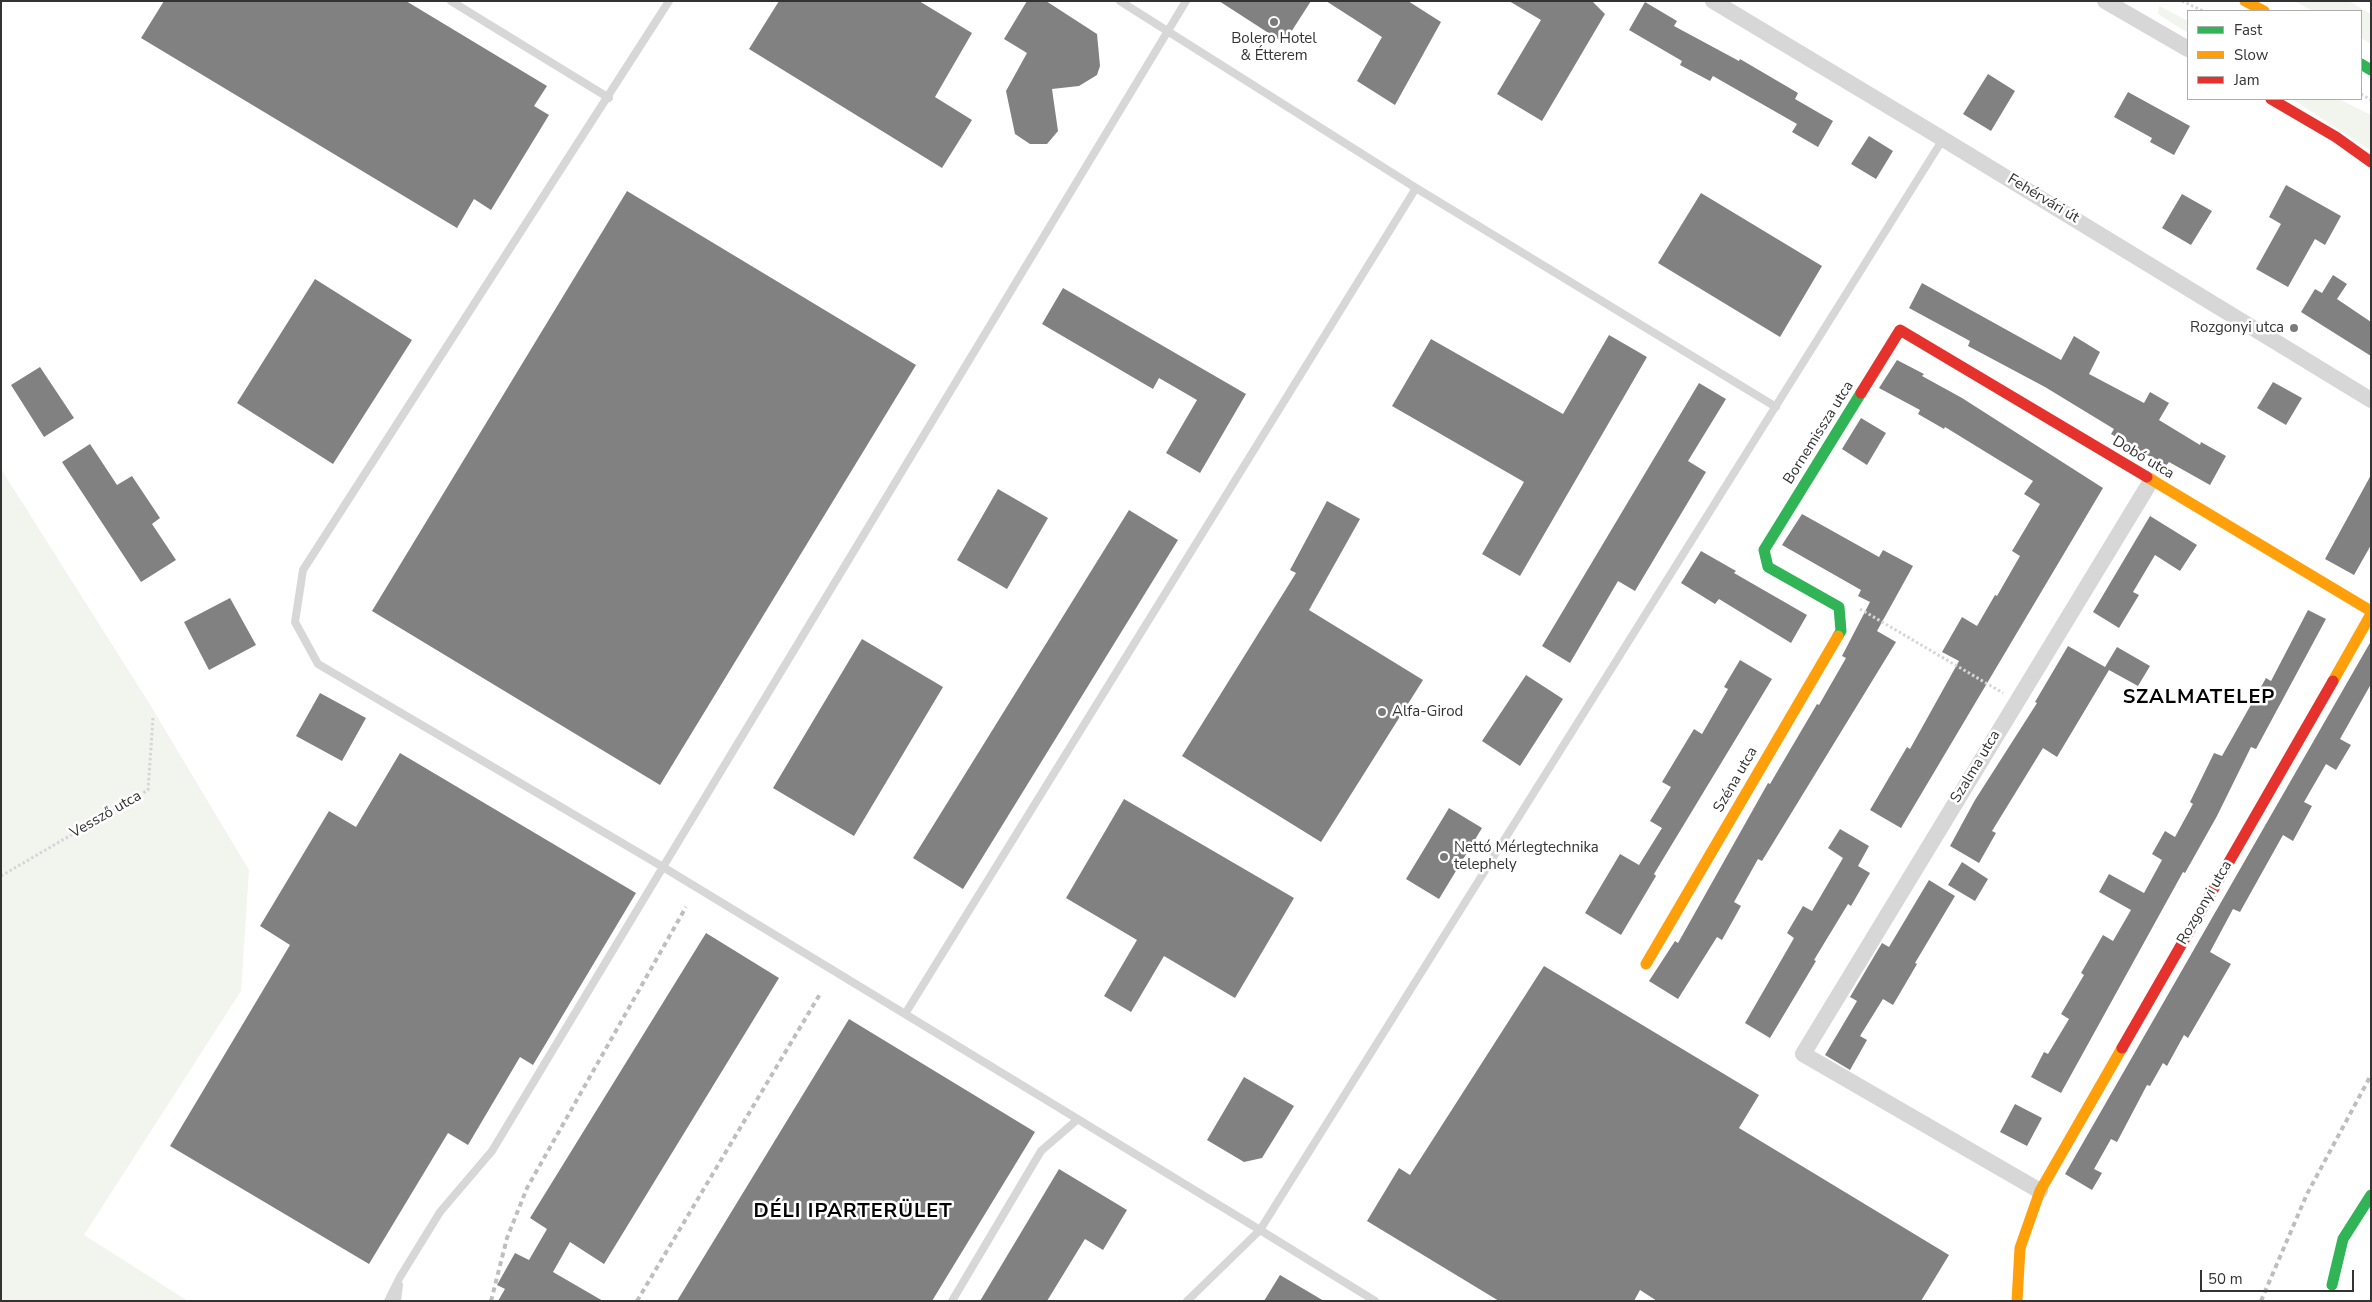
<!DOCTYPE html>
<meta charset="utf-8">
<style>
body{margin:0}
#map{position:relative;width:2372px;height:1302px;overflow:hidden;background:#fff;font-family:"Nunito Sans",sans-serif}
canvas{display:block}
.frame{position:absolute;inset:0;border:2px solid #333;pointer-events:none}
.legend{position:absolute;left:2187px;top:10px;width:175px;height:90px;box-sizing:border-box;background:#fff;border:1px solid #adadad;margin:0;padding:6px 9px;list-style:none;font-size:15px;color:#333}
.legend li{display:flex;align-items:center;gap:10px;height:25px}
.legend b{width:25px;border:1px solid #adadad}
.scale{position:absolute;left:2200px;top:1270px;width:154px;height:22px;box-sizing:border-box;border:2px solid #333;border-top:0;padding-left:6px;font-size:15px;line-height:18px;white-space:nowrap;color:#333;-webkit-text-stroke:4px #fff;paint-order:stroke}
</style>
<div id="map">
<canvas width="2372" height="1302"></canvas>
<div class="frame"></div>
<ul class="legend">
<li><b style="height:6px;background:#30b455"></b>Fast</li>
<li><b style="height:6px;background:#ff9f0a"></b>Slow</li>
<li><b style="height:6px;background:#e5322d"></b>Jam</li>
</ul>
<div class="scale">50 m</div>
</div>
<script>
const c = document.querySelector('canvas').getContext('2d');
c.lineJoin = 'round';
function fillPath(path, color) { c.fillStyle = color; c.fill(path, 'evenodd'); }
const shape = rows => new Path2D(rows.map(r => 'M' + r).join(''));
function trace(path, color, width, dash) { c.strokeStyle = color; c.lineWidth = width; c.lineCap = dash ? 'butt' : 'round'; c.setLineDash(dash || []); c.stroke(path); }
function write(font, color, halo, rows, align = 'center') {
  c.font = font + ' "Nunito Sans",sans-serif'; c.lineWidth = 5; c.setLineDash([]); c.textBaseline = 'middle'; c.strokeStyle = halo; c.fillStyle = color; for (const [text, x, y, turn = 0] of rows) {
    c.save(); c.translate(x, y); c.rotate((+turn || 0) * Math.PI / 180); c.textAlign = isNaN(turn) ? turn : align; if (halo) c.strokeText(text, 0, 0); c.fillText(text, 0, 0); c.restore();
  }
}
fillPath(shape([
 [2294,1,2349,1,2371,14,2371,44,2361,38,2361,11,2313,11],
 [2159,6,2188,21,2188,33,2158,14],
 [2292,99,2339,99,2371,115,2371,151],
 [1,469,149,703,249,870,241,991,84,1235,188,1301,1,1301]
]), '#f1f5ed');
fillPath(shape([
 [164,1,406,1,547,86,534,106,549,115,491,210,474,199,457,228,141,38],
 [779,1,919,1,972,33,935,97,972,120,942,168,749,49],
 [1027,1,1046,1,1097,34,1100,66,1097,75,1079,86,1052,89,1058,131,1047,144,1030,144,1015,134,1006,91,1027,53,1004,39],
 [1219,1,1311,1,1284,43],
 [1326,1,1408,1,1441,22,1395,105,1357,81,1382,37],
 [1509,1,1592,1,1605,14,1542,121,1497,94,1541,20],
 [1645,2,1677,21,1674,26,1739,61,1740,59,1798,93,1795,99,1833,121,1818,147,1792,132,1797,124,1713,76,1710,81,1680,65,1682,61,1629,30],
 [1988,74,2015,91,1991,131,1963,114],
 [2128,92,2190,126,2174,155,2150,142,2152,138,2114,117],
 [1869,136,1893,151,1876,179,1851,164],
 [2286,185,2341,216,2325,245,2315,239,2288,287,2256,269,2281,224,2269,217],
 [627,191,916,365,660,785,372,611],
 [1701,193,1822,266,1780,337,1658,263],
 [2182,194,2212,211,2191,245,2162,228],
 [2333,275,2347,284,2337,299,2371,322,2371,356,2301,312,2315,289,2322,293],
 [315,279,412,340,333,464,237,403],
 [1922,283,2061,360,2074,336,2100,352,2089,374,2144,403,2150,392,2169,403,2159,420,2200,445,2201,442,2226,456,2210,485,2169,462,2166,466,2111,434,2114,429,2045,387,1968,346,1970,341,1909,308],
 [1063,288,1246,394,1200,473,1166,453,1197,400,1159,378,1153,389,1042,324],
 [1609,335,1647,357,1520,576,1482,554,1524,482,1392,406,1431,339,1563,414],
 [1897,360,1924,374,1922,376,1962,398,2103,488,1901,828,1870,810,1907,747,1910,749,1959,661,1942,652,1962,617,1977,626,1995,595,1997,596,2020,556,2012,551,2040,504,2024,494,2033,481,1945,427,1944,429,1918,414,1920,410,1879,388],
 [40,367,74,418,44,437,11,385],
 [2273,382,2302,398,2286,425,2257,408],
 [1699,383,1726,399,1688,461,1706,472,1635,591,1618,581,1570,663,1542,646],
 [1861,418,1886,433,1867,465,1842,449],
 [90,444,117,485,132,476,160,518,152,524,176,560,141,582,62,462],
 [2371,475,2371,545,2354,575,2325,559],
 [998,489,1048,518,1007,589,957,560],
 [1327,501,1360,519,1309,610,1423,680,1321,842,1182,756,1296,573,1290,570],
 [1129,510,1178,540,963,889,913,858],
 [1802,514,1879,557,1883,550,1913,566,1877,631,1896,642,1762,861,1758,859,1734,902,1741,906,1722,940,1717,937,1678,999,1649,981,1675,941,1678,943,1768,783,1770,784,1817,704,1819,705,1846,658,1842,656,1870,602,1858,596,1861,590,1782,545],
 [2150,516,2197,545,2180,571,2155,555,2133,592,2139,595,2119,628,2093,612],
 [1701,551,1736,571,1734,573,1807,615,1791,643,1719,599,1715,604,1681,583],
 [230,598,256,645,209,670,184,622],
 [2308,610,2326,619,2256,749,2251,747,2217,816,2185,873,2183,872,2061,1093,2031,1077,2044,1052,2048,1054,2069,1019,2061,1014,2084,975,2081,973,2103,935,2113,941,2131,910,2099,892,2109,874,2144,893,2162,860,2152,854,2165,831,2175,837,2193,804,2190,802,2214,753,2222,756,2266,678,2271,681],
 [862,639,943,687,854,836,773,788],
 [2371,641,2371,684,2340,739,2351,745,2336,770,2326,764,2304,802,2312,806,2293,841,2283,835,2240,912,2233,909,2210,952,2231,964,2188,1038,2184,1035,2167,1066,2163,1063,2150,1086,2147,1085,2117,1142,2111,1139,2094,1169,2102,1173,2092,1190,2065,1174],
 [2068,646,2105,667,2117,647,2150,666,2138,686,2109,670,2057,757,2043,748,1992,831,1996,833,1979,863,1950,846,1975,800,2037,703,2035,702],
 [1740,660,1772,679,1654,874,1656,876,1621,935,1585,913,1620,854,1639,865,1662,828,1650,821,1671,787,1662,782,1694,729,1702,734,1728,689,1724,687],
 [1526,675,1563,699,1520,766,1482,741],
 [320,693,366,718,342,761,296,736],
 [400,753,636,893,533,1065,520,1057,468,1145,448,1133,369,1264,170,1146,290,945,260,926,329,811,356,827],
 [1124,799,1294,898,1235,998,1164,956,1131,1012,1104,996,1137,940,1066,898],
 [1449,808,1482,828,1439,899,1406,879],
 [1840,829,1869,846,1858,866,1870,873,1851,906,1848,904,1814,960,1816,961,1770,1038,1745,1023,1794,938,1787,933,1803,906,1812,911,1843,858,1828,848],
 [1962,862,1988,879,1975,901,1948,885],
 [1929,880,1955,896,1915,963,1917,964,1893,1005,1883,999,1860,1036,1867,1040,1850,1070,1825,1055,1857,1001,1850,997,1882,943,1889,947],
 [706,933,779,978,604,1264,570,1242,553,1272,603,1301,498,1301,505,1289,497,1285,515,1253,529,1260,547,1229,530,1218],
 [1544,966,1759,1095,1739,1128,1949,1255,1921,1301,1657,1301,1640,1290,1634,1301,1499,1301,1367,1221,1399,1168,1410,1175],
 [849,1019,1035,1132,932,1301,677,1301],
 [1244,1077,1294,1106,1262,1158,1244,1162,1207,1140],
 [2015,1104,2042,1118,2027,1146,2000,1132],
 [1059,1169,1127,1210,1103,1250,1085,1239,1047,1301,980,1301],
 [1280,1275,1324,1301,1264,1301]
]), '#818181');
trace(shape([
 [2182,1,2203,11],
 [2361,94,2371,100],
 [1860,609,2003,693],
 [1,876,148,790,153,718]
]), '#d6d6d6', 3, [2.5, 2.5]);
trace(shape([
 [451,1,609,98],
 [1120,1,1416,188,1776,407],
 [1416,188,905,1014,1260,1230,1943,139],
 [905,1014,663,867,1186,1],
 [388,1301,400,1277,440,1212,492,1151,663,867,318,664,295,622,303,570,669,1],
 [397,1301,399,1285],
 [952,1301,1041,1151,1078,1119],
 [1187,1301,1260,1230,1375,1301]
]), '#d7d7d7', 8);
trace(shape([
 [1713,1,1943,139,2371,400],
 [2105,1,2188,49],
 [2040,1191,1803,1054,2151,481]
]), '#d7d7d7', 16);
trace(shape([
 [2361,64,2371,70],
 [1838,636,1841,631,1839,607,1768,567,1764,550,1861,393],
 [2332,1285,2343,1239,2371,1195]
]), '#30b455', 11);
trace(shape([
 [2245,1,2264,11],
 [2147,477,2371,611],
 [2333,681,2371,614],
 [1646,964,1838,636],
 [2017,1301,2020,1248,2040,1191,2122,1048]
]), '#ff9f0a', 11);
trace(shape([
 [2271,99,2336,137,2371,162],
 [1861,393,1900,330,2147,477],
 [2122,1048,2333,681]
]), '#e5322d', 11);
trace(shape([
 [491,1301,507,1238,527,1188,686,907],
 [637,1301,820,994],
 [2261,1301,2307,1194,2371,1075]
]), '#bebebe', 4, [5, 4]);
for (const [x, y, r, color] of [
 [1274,22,5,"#7a7a7a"],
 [2294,328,5,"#7a7a7a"],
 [1382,712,5,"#7a7a7a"],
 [1444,857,5,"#7a7a7a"]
]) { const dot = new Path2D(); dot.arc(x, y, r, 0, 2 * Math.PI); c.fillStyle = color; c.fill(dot); trace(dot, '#fff', 2); }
write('15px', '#333', '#fff', [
 ["Bolero Hotel",1274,39,"center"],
 ["& Étterem",1274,56,"center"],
 ["Rozgonyi utca",2284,328,"right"],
 ["Alfa-Girod",1392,712],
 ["Nettó Mérlegtechnika",1454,848],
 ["telephely",1454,865]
], 'left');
write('15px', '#333', '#fff', [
 ["Fehérvári út",2043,199,31],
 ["Bornemissza utca",1819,433,-58],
 ["Dobó utca",2143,458,31],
 ["Szalma utca",1976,767,-59],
 ["Széna utca",1736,780,-60],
 ["Vessző utca",106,815,-30],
 ["Rozgonyi utca",2205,903,-60]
]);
c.letterSpacing = '1px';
write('bold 20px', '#000', '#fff', [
 ["SZALMATELEP",2199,698],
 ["DÉLI IPARTERÜLET",853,1212]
]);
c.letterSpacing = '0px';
</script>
